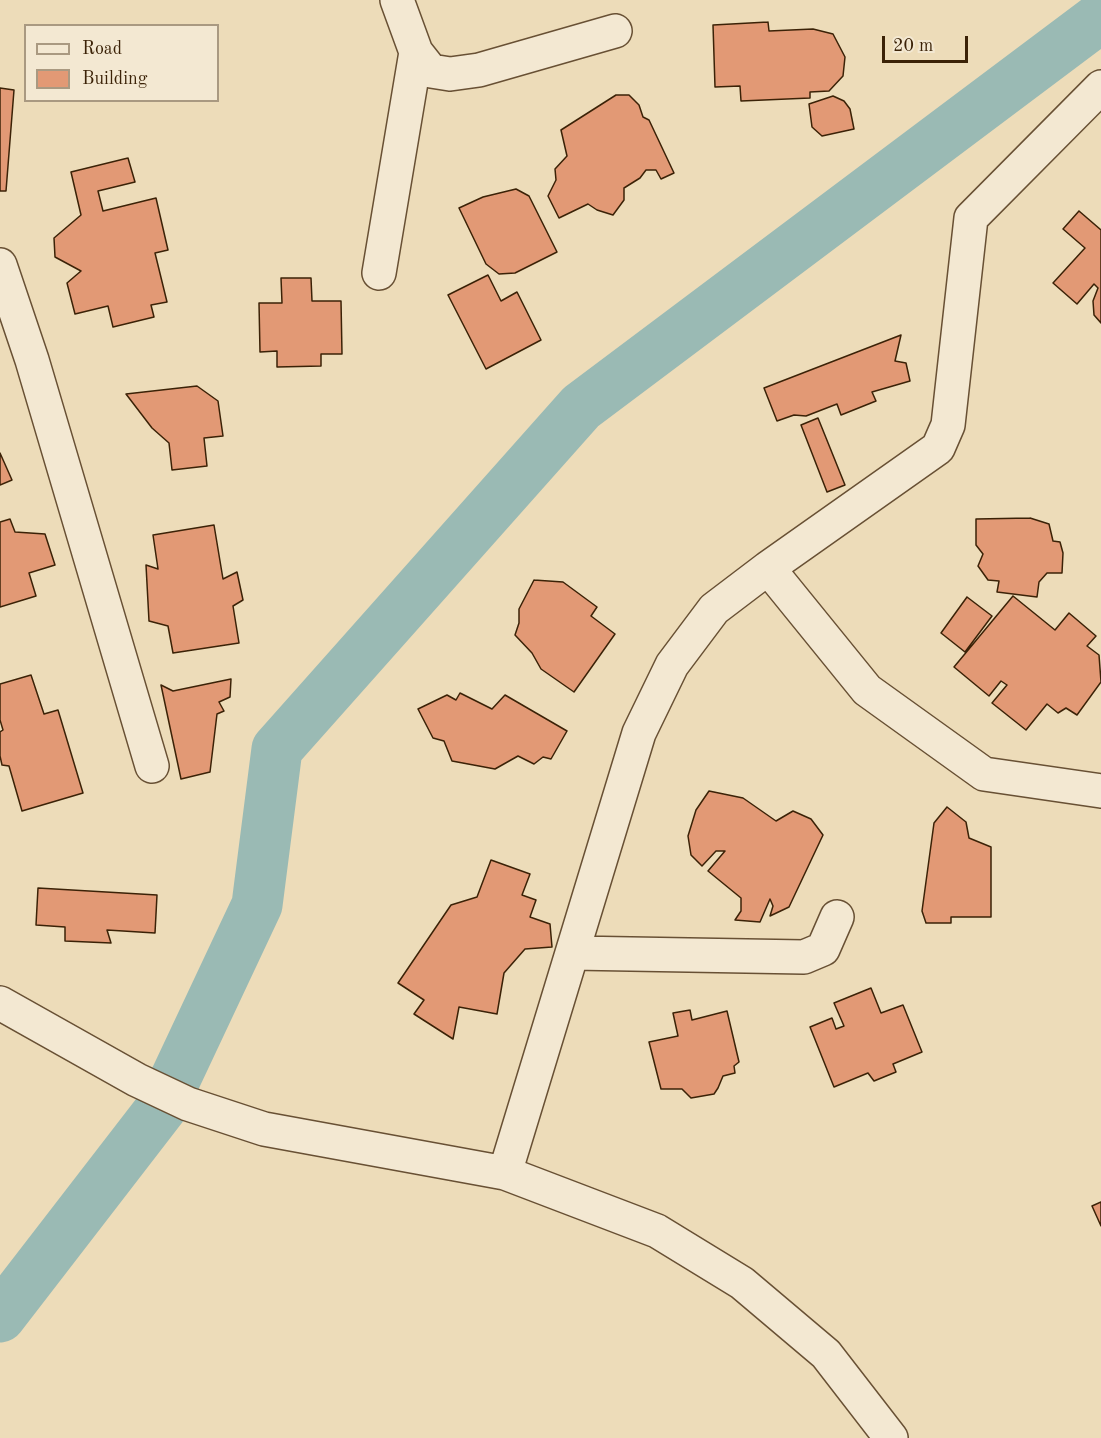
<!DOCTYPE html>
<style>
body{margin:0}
#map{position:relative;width:1101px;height:1438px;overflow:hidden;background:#eddcb9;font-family:"Old Standard TT",serif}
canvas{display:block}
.legend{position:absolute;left:24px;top:24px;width:195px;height:78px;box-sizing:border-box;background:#f3e8d2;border:2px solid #a99981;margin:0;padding:8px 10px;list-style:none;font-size:18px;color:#3b2207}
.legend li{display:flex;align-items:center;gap:12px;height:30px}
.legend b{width:30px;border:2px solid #a99981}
.scale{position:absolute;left:882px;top:36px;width:86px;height:27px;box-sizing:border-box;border:3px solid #3b2207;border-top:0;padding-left:8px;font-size:18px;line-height:21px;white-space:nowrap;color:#3b2207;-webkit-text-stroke:4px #f3e8d2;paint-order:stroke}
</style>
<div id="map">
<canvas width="1101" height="1438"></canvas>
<ul class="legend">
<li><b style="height:8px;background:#f3e8d2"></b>Road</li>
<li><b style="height:16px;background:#e29975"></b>Building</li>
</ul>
<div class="scale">20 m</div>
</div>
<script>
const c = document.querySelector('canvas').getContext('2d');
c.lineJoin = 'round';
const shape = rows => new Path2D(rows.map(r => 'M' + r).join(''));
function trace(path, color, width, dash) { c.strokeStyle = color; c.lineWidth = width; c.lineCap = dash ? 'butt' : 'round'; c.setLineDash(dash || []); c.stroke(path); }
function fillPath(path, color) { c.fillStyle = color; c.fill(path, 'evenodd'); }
trace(shape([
 [0,1317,162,1107,257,905,277,749,581,407,1101,17]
]), '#9abab4', 51);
const building = shape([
 [768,22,769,31,813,29,833,34,845,57,843,76,829,91,810,92,810,98,741,101,740,86,715,87,713,25,768,22],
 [0,88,14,90,6,191,0,191,0,88],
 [616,95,629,95,639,105,643,117,649,120,674,173,661,179,656,170,646,170,640,178,624,188,624,200,613,215,597,210,588,204,559,218,548,196,556,180,555,169,567,156,561,130,616,95],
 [833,96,844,101,850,109,854,129,822,136,812,127,809,104,833,96],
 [128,158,135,182,98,191,103,211,156,198,168,250,155,253,167,302,151,305,154,317,113,327,108,306,75,314,67,283,81,271,55,257,54,238,81,215,71,172,128,158],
 [516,189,529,196,557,252,515,273,499,274,486,264,459,208,483,197,516,189],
 [1079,211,1101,230,1101,323,1094,315,1093,301,1098,288,1094,284,1077,304,1053,283,1085,248,1063,229,1079,211],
 [488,275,501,301,517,292,541,340,486,369,448,295,488,275],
 [281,278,311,278,312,301,341,301,342,354,321,354,321,366,277,367,277,351,260,352,259,303,282,303,281,278],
 [901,335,895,361,906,363,910,381,872,392,876,401,841,415,837,404,806,416,794,415,777,421,764,388,901,335],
 [197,386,218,401,223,436,204,438,207,466,172,470,169,443,152,428,126,394,197,386],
 [818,418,845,485,827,492,801,425,818,418],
 [0,453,12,480,0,485,0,453],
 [1030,518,1049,524,1053,541,1060,542,1063,553,1062,573,1047,573,1039,582,1037,597,997,592,999,581,988,580,978,566,983,554,976,545,976,519,1030,518],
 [10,519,15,532,45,534,55,565,29,573,36,596,0,607,0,522,10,519],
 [214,525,223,579,237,572,243,600,233,606,239,643,173,653,168,626,149,621,146,565,158,569,153,535,214,525],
 [534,580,563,582,597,607,591,616,615,634,574,692,541,669,532,653,515,635,519,623,519,609,534,580],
 [1013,596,1055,630,1069,613,1096,636,1087,646,1099,655,1101,682,1077,715,1066,708,1058,713,1047,704,1026,730,992,703,1007,685,1001,681,989,696,954,667,1013,596],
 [967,597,992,616,965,652,941,633,967,597],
 [31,675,44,714,58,710,83,793,22,811,9,766,2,765,0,756,0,732,3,730,0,720,0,684,31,675],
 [231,679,230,697,219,702,224,711,217,714,210,772,181,779,161,685,173,691,231,679],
 [460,693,492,709,505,695,567,731,551,759,543,757,534,764,518,756,495,769,452,761,444,741,433,738,418,709,447,695,456,700,460,693],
 [709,791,743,798,776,821,793,811,811,819,823,835,789,907,770,916,773,906,770,899,760,922,735,920,741,911,741,898,708,871,725,851,716,851,702,866,691,855,688,836,696,810,709,791],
 [947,807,966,822,969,838,991,847,991,917,951,917,951,923,926,923,922,911,934,823,947,807],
 [491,860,530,874,522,895,536,900,530,917,550,924,552,947,525,949,504,973,497,1014,459,1007,453,1039,414,1014,424,1000,398,983,451,905,477,897,491,860],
 [38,888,157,895,155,933,107,930,111,943,65,941,65,927,36,925,38,888],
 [871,988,881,1013,903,1005,922,1052,893,1064,896,1072,874,1081,868,1073,834,1087,810,1027,832,1018,836,1029,844,1026,834,1003,871,988],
 [690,1010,692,1020,727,1011,739,1062,734,1066,735,1073,723,1076,718,1088,714,1094,691,1098,682,1089,661,1089,649,1042,678,1036,673,1013,690,1010],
 [1101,1202,1101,1226,1092,1206,1101,1202]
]);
fillPath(building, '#e29975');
trace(building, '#3b2207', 1.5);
const minor = shape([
 [397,0,416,52,431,71,450,74,479,70,615,31],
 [0,265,32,360,152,766],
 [379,273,416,52],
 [768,568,867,690,984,774,1101,791],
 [573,953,804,957,823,949,837,917],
 [0,1003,137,1080,188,1104,264,1129,505,1173,657,1231,742,1283,826,1354,891,1438],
 [505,1173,639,733,672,665,714,609,768,568,938,448,948,425,971,218,1101,87]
]);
trace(minor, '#685034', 36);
trace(minor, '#f3e8d2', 33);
</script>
